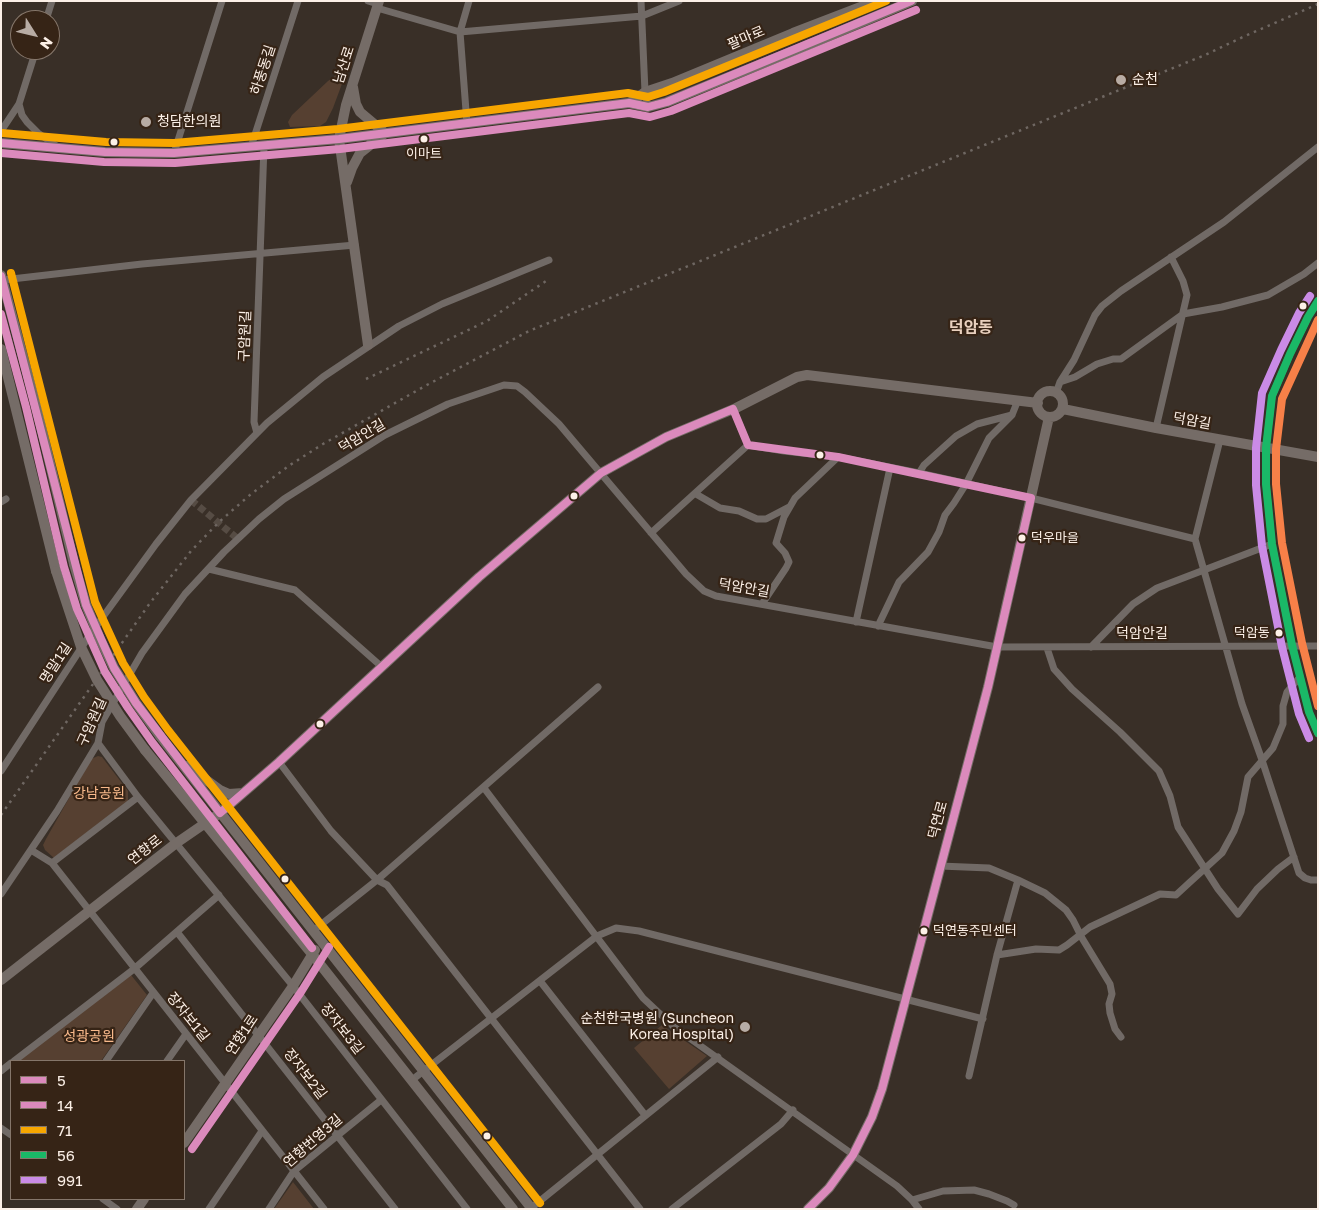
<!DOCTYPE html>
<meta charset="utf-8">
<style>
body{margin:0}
#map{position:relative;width:1319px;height:1210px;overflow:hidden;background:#392f27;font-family:"Golos Text",sans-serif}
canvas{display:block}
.frame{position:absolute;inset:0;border:2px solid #fcf0e7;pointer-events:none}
.legend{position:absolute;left:10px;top:1060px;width:175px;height:140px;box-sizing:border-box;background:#362416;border:1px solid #85766a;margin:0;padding:6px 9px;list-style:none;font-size:15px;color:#fcf0e7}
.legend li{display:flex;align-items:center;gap:10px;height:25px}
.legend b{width:25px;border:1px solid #85766a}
.north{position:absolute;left:10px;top:10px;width:50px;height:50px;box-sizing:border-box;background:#362416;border:1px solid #85766a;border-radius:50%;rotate:126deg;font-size:14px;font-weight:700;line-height:20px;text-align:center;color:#fcf0e7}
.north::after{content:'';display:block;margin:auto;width:18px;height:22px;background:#b8aca4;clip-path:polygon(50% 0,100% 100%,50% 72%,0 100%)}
</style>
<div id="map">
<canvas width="1319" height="1210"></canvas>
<div class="frame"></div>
<ul class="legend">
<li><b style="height:6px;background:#db8abc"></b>5</li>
<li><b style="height:6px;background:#db8abc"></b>14</li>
<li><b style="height:6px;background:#f7a600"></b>71</li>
<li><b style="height:6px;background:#1ab867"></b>56</li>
<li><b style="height:6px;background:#ca8be6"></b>991</li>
</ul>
<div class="north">N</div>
</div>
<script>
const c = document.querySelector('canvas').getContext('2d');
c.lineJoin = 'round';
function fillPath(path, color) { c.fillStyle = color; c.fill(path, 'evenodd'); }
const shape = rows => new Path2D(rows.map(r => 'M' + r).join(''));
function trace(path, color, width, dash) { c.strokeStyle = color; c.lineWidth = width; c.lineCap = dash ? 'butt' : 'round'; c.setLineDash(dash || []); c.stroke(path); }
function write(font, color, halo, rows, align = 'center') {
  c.font = font + ' "Golos Text","Noto Sans KR",sans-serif'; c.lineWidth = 4.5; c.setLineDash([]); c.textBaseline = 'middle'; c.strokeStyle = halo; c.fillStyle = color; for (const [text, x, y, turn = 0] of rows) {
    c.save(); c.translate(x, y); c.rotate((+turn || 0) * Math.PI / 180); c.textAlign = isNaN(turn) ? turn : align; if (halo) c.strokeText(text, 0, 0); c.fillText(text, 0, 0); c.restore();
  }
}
fillPath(shape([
 [343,70,346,73,333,108,326,122,320,126,290,127,288,122,292,115,328,81],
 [98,756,102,757,128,791,128,801,54,858,45,850,43,845,46,839,91,759],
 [131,975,147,995,101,1061,17,1061],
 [662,1025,707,1056,669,1089,634,1048],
 [293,1182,314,1209,274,1209]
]), '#564031');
trace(shape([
 [191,500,238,539]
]), '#564c44', 7, [7, 3.5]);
trace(shape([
 [368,1,378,4],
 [641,1,645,92,648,107],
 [377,8,460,32,642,16,679,1],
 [46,20,52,1],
 [19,104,22,115,27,122,38,133,58,147],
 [467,124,460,32,469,1],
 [1,131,19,104,36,50],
 [251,147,298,1],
 [174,153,222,1],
 [3,280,142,264,355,245],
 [1318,301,1308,317,1290,354,1272,396,1266,448,1266,484,1272,544,1292,645,1309,712,1318,734],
 [1060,382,1074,360,1095,315,1102,306,1121,291,1224,222,1318,147],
 [1056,393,1060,382,1075,377,1097,364,1113,359,1121,359,1183,314,1222,307,1268,295,1304,274,1318,263],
 [733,409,748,445,784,451,838,457,919,473,1031,498,1195,539],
 [1156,428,1187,295,1183,281,1171,257],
 [257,433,254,422,264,146],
 [1220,440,1195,539,1242,704,1262,760,1299,873,1305,878,1311,880,1318,880],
 [919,473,924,465,956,436,977,424,1012,415,1018,400],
 [696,494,720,508,739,511,757,519,766,519,789,507],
 [1,502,6,499],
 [651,533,748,445],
 [209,569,295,590,382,667],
 [762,604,786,568,789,562,785,553,776,543,784,517,795,498,838,457],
 [856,622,890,468],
 [878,626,899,582,928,552,939,532,945,515,954,503,966,484,989,438,1012,415],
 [1091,647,1133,604,1157,588,1272,544],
 [1047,648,1054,669,1072,689,1120,732,1159,771,1170,796,1178,827,1218,889,1238,914,1257,889,1278,869,1294,857],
 [98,743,138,797,293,986,467,1209],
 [279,762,331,831,377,880,598,687],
 [1,771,89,636,156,544,191,500,267,423,323,377,399,326,442,304,549,260],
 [484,788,643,998,674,1027,897,1186,912,1200,919,1209],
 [138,797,52,863,324,1209],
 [31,850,52,863],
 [940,866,989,868,1018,880,997,955,969,1076],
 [1018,880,1045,893,1066,910,1073,920,1082,938,1110,984,1112,994,1109,1004,1110,1013,1115,1029,1121,1037],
 [1,894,57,811,98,743,102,722,142,653,185,594,224,552,259,519,284,499,385,435,448,404,504,385,517,386,525,392,559,424,686,574,704,591,716,596,997,647,1318,646],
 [313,931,377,880,387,885,640,1209],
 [177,932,395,1209],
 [997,955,1036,949,1059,950,1067,945,1090,927,1160,894,1176,895,1189,883,1222,853,1234,831,1241,812,1248,777,1273,748,1283,724,1283,706,1287,692,1300,677],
 [540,981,645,1115],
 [14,1061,134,969,219,895],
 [106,1061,153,993],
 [167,1061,186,1034],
 [1,1071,11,1063],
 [412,1080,597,936,616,928,639,931,983,1019],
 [1,1128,11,1135],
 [103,1199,117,1209],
 [912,1200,943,1191,974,1190,989,1194,1007,1201,1014,1205],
 [209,1209,262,1131],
 [269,1209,294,1171,381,1100],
 [530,1209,718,1057],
 [672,1209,781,1124,793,1110]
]), '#716a66', 7);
trace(shape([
 [353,87,356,104,360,112,385,133],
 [629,103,645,92,672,83,793,33,876,1],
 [1,143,105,152,174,153,339,139,629,103,648,107,667,102,801,48,912,1],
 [347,182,352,168,360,153,384,134],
 [1,275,36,405,74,564],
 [368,345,339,139,346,105,379,1],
 [1,349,56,571],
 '1037 404a13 13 0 1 1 26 0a13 13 0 1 1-26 0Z',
 [1063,409,1156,428,1318,457],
 [160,736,532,1209],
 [145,750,312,954,513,1209],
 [187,766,220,790,229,794,243,793],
 [1,980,175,844,220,813,279,762,479,577,601,473,666,437,736,408,797,377,807,375,1038,403],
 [184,1143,293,986,315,950],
 [137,1209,144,1199],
 [808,1209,829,1188,853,1155,872,1117,882,1089,988,687,1049,417]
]), '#756c67', 10);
trace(shape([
 [366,379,487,321,546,281],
 [1,815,150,603,191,551,219,522,251,494,290,465,323,444,425,386,529,331,1205,55,1245,36,1318,4]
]), '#6f6762', 2.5, [2.5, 5]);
trace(shape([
 [74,564,86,605,100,639,114,668,136,703,160,736],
 [56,571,81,647,97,680,120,716,145,750]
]), '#756c67', 10);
trace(shape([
 [1,143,105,152,174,153,339,139,629,103,648,107,667,102,911,1],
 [1,276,86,605,114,668,136,703,220,813],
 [733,409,748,445,838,457,1031,498],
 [220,813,279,762,479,577,601,473,666,437,733,409],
 [808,1209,829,1188,853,1155,872,1117,882,1089,988,687,1031,498]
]), '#db8abc', 8);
trace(shape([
 [1,153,104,162,175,163,340,149,629,113,650,117,671,111,916,10],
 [1,314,26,407,64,567,77,609,105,672,128,708,152,742,312,948],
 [192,1149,301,992,329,947]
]), '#db8abc', 8);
trace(shape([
 [2,133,106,142,174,143,338,129,628,93,648,97,664,92,886,1],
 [11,273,95,602,123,663,144,697,168,730,540,1203]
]), '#f7a600', 8);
trace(shape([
 [1318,301,1308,317,1290,354,1272,396,1266,448,1266,484,1272,544,1292,645,1309,712,1318,733]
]), '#1ab867', 8);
trace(shape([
 [1309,738,1299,714,1282,647,1262,546,1256,485,1256,448,1262,393,1281,350,1299,313,1310,296]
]), '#ca8be6', 8);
trace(shape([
 [1318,320,1282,399,1276,449,1276,484,1282,543,1302,643,1318,706]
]), '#f78048', 8);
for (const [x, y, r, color] of [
 [1121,80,6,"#b8aca4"],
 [146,122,6,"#b8aca4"],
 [424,139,4.5,"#fcf0e7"],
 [114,142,4.5,"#fcf0e7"],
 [1303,306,4.5,"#fcf0e7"],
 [820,455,4.5,"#fcf0e7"],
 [574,496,4.5,"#fcf0e7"],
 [1022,538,4.5,"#fcf0e7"],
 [1279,633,4.5,"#fcf0e7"],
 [320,724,4.5,"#fcf0e7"],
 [285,879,4.5,"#fcf0e7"],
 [924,931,4.5,"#fcf0e7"],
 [745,1027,6,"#b8aca4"],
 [487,1136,4.5,"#fcf0e7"]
]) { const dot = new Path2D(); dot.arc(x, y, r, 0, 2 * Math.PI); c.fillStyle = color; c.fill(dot); trace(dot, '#362416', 2); }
write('13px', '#fcf0e7', '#362416', [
 ["이마트",424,154,"center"],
 ["덕우마을",1031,538],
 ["덕암동",1270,633,"right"],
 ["덕연동주민센터",933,931]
], 'left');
write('14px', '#fcf0e7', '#362416', [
 ["팔마로",746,38,-23],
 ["남산로",344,65,-72],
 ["하풍동길",263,70,-72],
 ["구암원길",245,336,-88],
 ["덕암길",1192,421,10],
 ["덕암안길",362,436,-31],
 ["덕암안길",744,588,10],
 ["덕암안길",1142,634],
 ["명말1길",56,663,-57],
 ["구암원길",92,722,-66],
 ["덕연로",938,820,-75],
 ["연향로",145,850,-38],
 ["장자보1길",188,1017,51],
 ["장자보3길",342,1029,52],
 ["연향1로",242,1035,-56],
 ["장자보2길",305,1074,52],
 ["연향번영3길",313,1141,-41]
]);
write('14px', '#fcf0e7', '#362416', [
 ["순천",1132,80],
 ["청담한의원",157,122],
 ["순천한국병원 (Suncheon",734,1019,"right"],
 ["Korea Hospital)",734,1035,"right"]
], 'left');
write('14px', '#f8b98b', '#362416', [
 ["강남공원",99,794],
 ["성광공원",89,1037]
]);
write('bold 16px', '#e8d0be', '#362416', [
 ["덕암동",971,328]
]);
</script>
